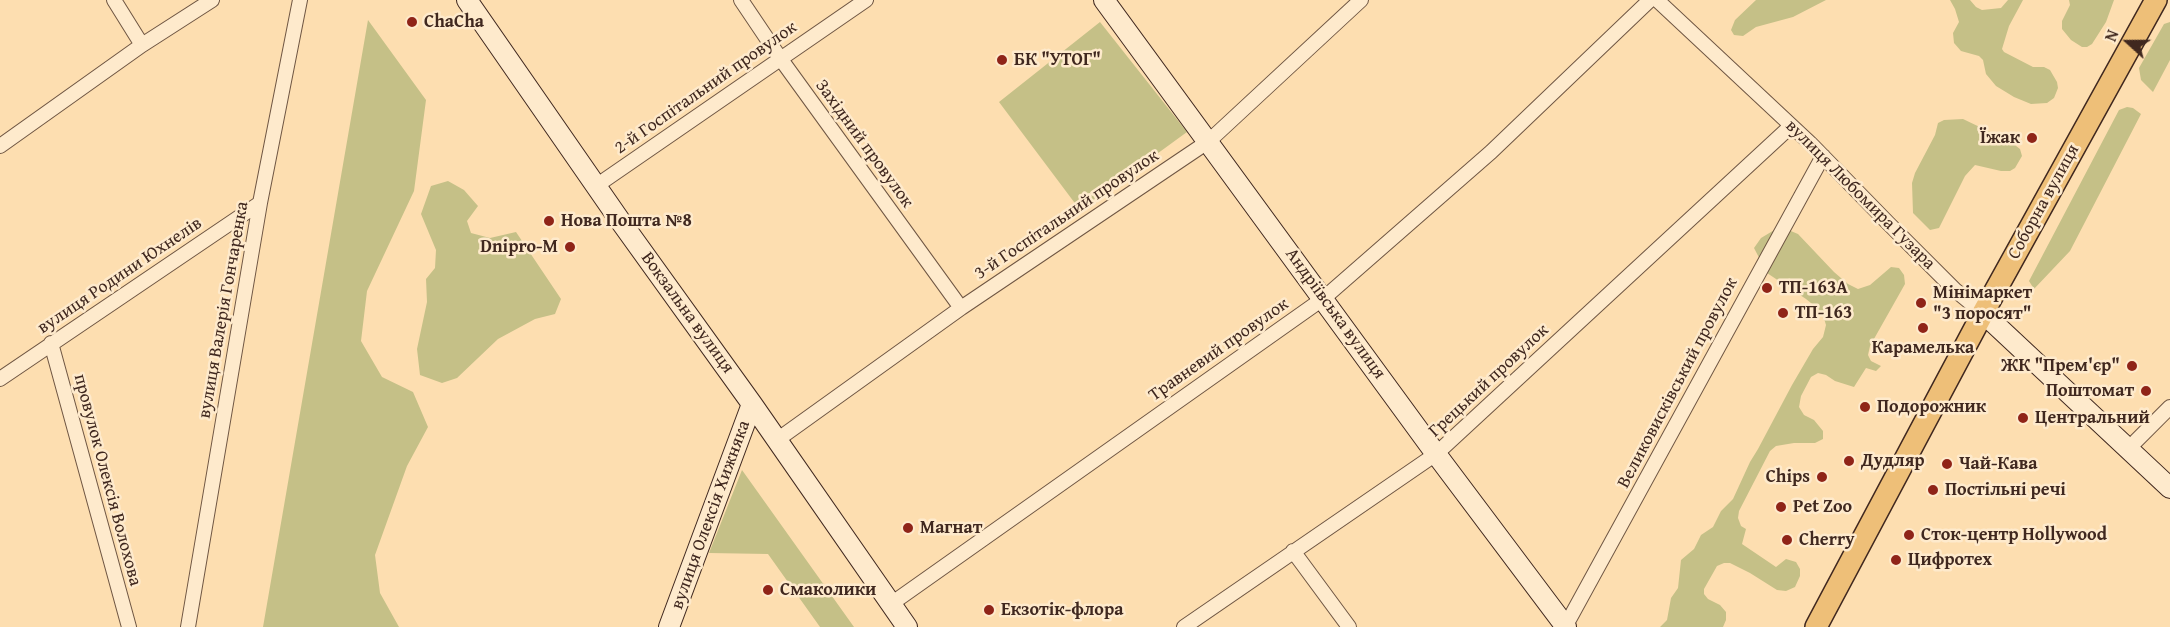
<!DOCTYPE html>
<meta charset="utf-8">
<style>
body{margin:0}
#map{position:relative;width:2170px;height:627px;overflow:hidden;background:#fddeb0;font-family:"Gentium Book Plus",serif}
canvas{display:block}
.north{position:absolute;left:2098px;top:12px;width:60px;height:60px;-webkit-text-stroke:4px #feeacc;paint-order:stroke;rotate:291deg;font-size:16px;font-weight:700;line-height:24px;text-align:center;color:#40281f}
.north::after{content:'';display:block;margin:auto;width:21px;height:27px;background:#40281f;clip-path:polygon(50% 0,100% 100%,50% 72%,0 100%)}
</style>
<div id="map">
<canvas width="2170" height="627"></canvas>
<div class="north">N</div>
</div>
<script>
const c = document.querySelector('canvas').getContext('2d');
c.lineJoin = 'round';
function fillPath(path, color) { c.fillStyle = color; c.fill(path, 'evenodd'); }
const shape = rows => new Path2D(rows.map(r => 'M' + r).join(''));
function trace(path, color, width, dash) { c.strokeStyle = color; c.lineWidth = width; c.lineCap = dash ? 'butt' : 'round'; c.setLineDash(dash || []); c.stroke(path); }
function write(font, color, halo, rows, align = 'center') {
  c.font = font + ' "Gentium Book Plus",serif'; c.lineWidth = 5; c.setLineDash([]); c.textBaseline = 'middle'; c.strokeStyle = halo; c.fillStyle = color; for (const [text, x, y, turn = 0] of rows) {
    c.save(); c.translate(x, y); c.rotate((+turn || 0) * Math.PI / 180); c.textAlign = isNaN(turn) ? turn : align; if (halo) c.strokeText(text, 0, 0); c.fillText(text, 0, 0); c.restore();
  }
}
fillPath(shape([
 [1756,0,1826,0,1793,17,1756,27,1743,36,1734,35,1731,30,1735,20],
 [1950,0,1970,0,1976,7,1982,10,2001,8,2008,0,2023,0,2009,26,2002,49,2004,52,2033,67,2044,67,2050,70,2057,82,2058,88,2054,98,2047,103,2031,104,2014,97,1996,86,1986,74,1983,60,1979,56,1961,51,1954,43,1953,33,1959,22,1955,9],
 [2069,0,2114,0,2106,22,2092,44,2087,47,2082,47,2071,40,2062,29,2062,21,2070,5],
 [368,20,426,100,414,191,367,291,361,341,382,377,413,392,428,427,407,466,375,555,380,593,399,627,263,627],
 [1100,22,1187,132,1080,210,999,102],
 [2170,22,2170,60,2153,92,2141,80,2139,68,2164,24],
 [2127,107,2133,108,2141,114,2070,251,2034,289,2029,281,2119,110],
 [1963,119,2011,142,2020,149,2022,156,2015,168,2010,171,2001,171,1975,165,1965,176,1939,228,1930,230,1913,213,1912,183,1915,173,1935,135,1938,123,1944,120],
 [448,181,464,190,478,206,467,221,471,233,490,238,516,232,561,299,555,314,535,319,498,339,457,378,442,383,420,375,417,349,427,302,426,279,435,268,436,250,421,214,431,186],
 [1776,229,1786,229,1798,234,1834,272,1848,284,1858,289,1870,285,1891,267,1899,268,1904,275,1905,284,1870,346,1868,355,1871,361,1881,366,1876,371,1866,368,1854,387,1835,381,1826,375,1818,373,1811,377,1801,396,1799,407,1804,415,1814,420,1823,431,1823,439,1815,443,1794,443,1776,446,1770,451,1739,511,1738,518,1741,526,1746,529,1742,544,1776,567,1786,559,1796,562,1800,569,1800,576,1795,587,1786,591,1777,590,1750,573,1730,563,1724,563,1717,566,1704,589,1704,594,1708,599,1720,605,1726,612,1726,620,1723,627,1660,627,1667,620,1671,598,1678,588,1681,560,1694,549,1701,535,1713,527,1721,511,1733,499,1750,462,1758,449,1792,385,1813,349,1823,337,1826,325,1822,312,1806,299,1767,273,1754,248,1761,238],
 [742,470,854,627,820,627,768,554,709,553]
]), '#c5c087');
const street = shape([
 [114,0,142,45],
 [741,0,780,58,961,308],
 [1657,0,1810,143,1888,223,1955,290,1983,313],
 [0,146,142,45,212,0],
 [596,186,866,0],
 [51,343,129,627],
 [0,379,260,203],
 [777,440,961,308,1209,141,1361,0],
 [2129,448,2170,407],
 [1293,551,1349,627],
 [891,604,1324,298,1491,152,1650,0],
 [188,627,260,203,300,0],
 [1184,627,1436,454,1791,126],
 [1565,627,1823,156]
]);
const secondary = shape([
 [467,0,621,222,752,404,907,627],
 [1104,0,1436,454,1566,627],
 [1983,313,2170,488],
 [669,627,752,404]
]);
const primary = shape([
 [1816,627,1983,313,2156,0]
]);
trace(street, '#6f5643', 16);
trace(secondary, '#40281f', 22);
trace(primary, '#40281f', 24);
trace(street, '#feeacc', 14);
trace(secondary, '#feeacc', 20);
trace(primary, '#eebf78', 21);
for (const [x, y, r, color] of [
 [412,22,6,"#8f2418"],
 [1002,60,6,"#8f2418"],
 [2032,138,6,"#8f2418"],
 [549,221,6,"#8f2418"],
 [570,247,6,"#8f2418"],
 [1767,288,6,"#8f2418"],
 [1921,303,6,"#8f2418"],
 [1783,313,6,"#8f2418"],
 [1923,328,6,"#8f2418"],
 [2132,366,6,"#8f2418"],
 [2146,391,6,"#8f2418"],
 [1865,407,6,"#8f2418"],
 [2023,418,6,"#8f2418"],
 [1849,461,6,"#8f2418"],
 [1947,464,6,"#8f2418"],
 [1822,477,6,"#8f2418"],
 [1933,490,6,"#8f2418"],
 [1781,507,6,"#8f2418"],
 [908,528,6,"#8f2418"],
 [1909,535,6,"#8f2418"],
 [1787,540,6,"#8f2418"],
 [1896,560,6,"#8f2418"],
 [768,590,6,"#8f2418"],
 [989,610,6,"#8f2418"]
]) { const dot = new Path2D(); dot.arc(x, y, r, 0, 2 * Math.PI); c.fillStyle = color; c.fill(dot); trace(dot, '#feeacc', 2); }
write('bold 18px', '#40281f', '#feeacc', [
 ["ChaCha",424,22],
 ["БК \"УТОГ\"",1014,60],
 ["Їжак",2020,138,"right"],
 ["Нова Пошта №8",561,221],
 ["Dnipro-M",558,247,"right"],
 ["ТП-163А",1779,288],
 ["Мінімаркет",1933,293],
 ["\"3 поросят\"",1933,314],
 ["ТП-163",1795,313],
 ["Карамелька",1923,348,"center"],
 ["ЖК \"Прем'єр\"",2120,366,"right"],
 ["Поштомат",2134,391,"right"],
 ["Подорожник",1877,407],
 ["Центральний",2035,418],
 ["Дудляр",1861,461],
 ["Чай-Кава",1959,464],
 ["Chips",1810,477,"right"],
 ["Постільні речі",1945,490],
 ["Pet Zoo",1793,507],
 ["Магнат",920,528],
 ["Сток-центр Hollywood",1921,535],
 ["Cherry",1799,540],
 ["Цифротех",1908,560],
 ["Смаколики",780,590],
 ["Екзотік-флора",1001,610]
], 'left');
write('18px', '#40281f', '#feeacc', [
 ["2-й Госпітальний провулок",706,88,-35],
 ["Західний провулок",864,144,54],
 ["вулиця Любомира Гузара",1860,195,45],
 ["Соборна вулиця",2044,202,-61],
 ["3-й Госпітальний провулок",1067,215,-34],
 ["вулиця Родини Юхнелів",120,276,-34],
 ["вулиця Валерія Гончаренка",224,310,-80],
 ["Вокзальна вулиця",687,313,54],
 ["Андріївська вулиця",1335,314,54],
 ["Травневий провулок",1219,350,-35],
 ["Грецький провулок",1489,381,-43],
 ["Великовисківський провулок",1678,383,-62],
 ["провулок Олексія Волохова",107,480,75],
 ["вулиця Олексія Хижняка",711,515,-70]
]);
</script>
